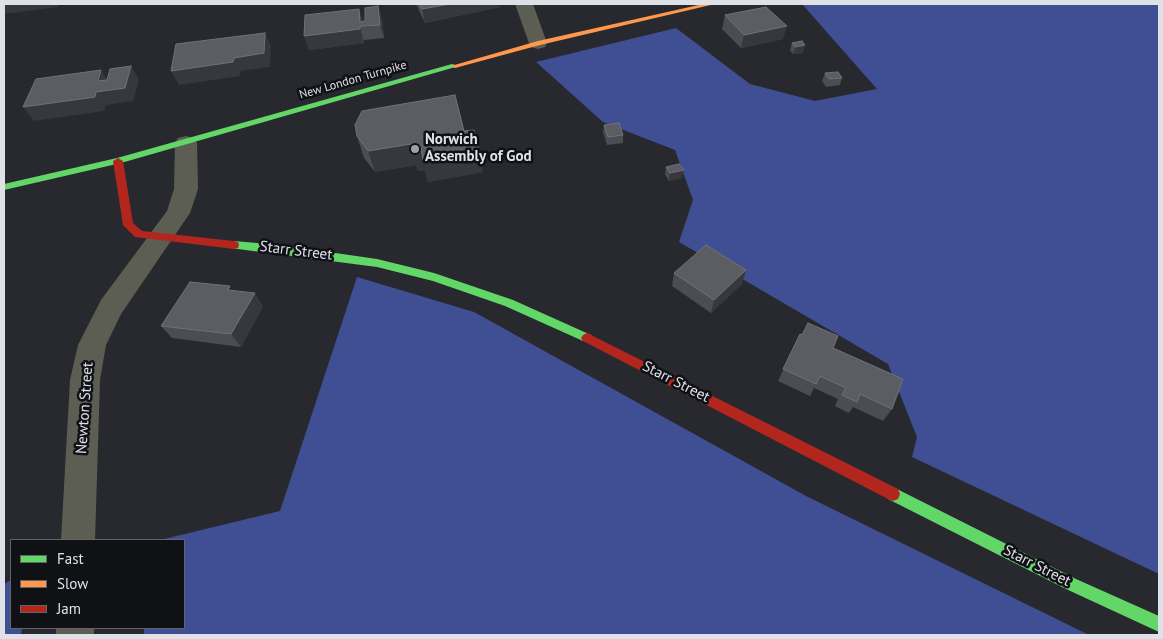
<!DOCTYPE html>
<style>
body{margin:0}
#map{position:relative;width:1163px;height:639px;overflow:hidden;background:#28292e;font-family:"PT Sans",sans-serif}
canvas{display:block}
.frame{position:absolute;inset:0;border:5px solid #dfe1e8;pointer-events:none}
.legend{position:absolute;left:10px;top:539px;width:175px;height:90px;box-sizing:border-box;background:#0f1115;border:1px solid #626469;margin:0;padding:6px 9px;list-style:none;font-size:15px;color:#dfe1e8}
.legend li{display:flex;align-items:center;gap:10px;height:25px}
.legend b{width:25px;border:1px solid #626469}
</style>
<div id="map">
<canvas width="1163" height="639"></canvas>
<div class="frame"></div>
<ul class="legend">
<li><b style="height:6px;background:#63d668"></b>Fast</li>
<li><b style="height:6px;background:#ff974d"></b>Slow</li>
<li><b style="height:6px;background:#b3261e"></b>Jam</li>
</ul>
</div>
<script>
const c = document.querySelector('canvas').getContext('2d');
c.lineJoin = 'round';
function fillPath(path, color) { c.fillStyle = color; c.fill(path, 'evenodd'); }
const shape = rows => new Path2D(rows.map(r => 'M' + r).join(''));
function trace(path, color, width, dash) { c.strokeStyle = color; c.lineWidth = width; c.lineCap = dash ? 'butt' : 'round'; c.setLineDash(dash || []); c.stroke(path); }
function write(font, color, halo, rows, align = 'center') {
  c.font = font + ' "PT Sans",sans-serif'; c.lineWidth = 5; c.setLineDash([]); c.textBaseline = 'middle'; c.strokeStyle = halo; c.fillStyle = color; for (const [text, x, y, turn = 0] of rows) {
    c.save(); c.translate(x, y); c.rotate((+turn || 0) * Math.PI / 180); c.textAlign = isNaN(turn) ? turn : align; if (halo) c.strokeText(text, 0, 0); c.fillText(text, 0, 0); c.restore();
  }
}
fillPath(shape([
 [802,4,1159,4,1159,574,912,457,917,437,888,364,679,242,693,200,675,150,603,122,536,62,676,28,750,84,815,101,877,89],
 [357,277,474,312,806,496,1089,635,144,635,144,628,184,628,184,540,160,540,280,511],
 [11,580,11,628,22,628,21,635,4,635,4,584]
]), '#404f93');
fillPath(shape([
 [515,4,533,4,547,43,545,47,538,49,531,47,529,43,515,4],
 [186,136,194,138,197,143,198,189,190,213,121,314,106,345,100,380,95,540,61,540,70,380,78,345,101,300,167,211,174,189,175,143,178,138,186,136],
 [56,628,94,628,94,635,56,635,56,628]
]), '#5d5e53');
fillPath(shape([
 [452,64,459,66,121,163,4,190,4,184,117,158,452,64],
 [234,241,280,245,377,259,434,273,513,300,591,335,593,338,591,341,583,341,505,306,433,281,377,267,230,248,229,245,230,242,234,241],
 [893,487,1076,579,1159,616,1159,632,1066,589,888,499,886,494,888,489,893,487]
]), '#63d668');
fillPath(shape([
 [703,4,715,4,540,45,455,68,451,66,538,41,703,4]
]), '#ff974d');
fillPath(shape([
 [118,158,123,161,133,223,142,231,234,241,238,242,239,245,238,248,234,249,135,237,123,225,113,161,118,158],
 [587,333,898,489,900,494,898,499,893,501,888,499,583,341,581,338,583,335,587,333]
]), '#b3261e');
fillPath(shape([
 [416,4,500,4,500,7,425,23],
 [378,6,382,20,384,38,364,40,364,43,309,50,304,36,359,9,363,22,365,21],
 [725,15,783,39,741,48,722,29],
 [792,43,803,53,793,54,790,50],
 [825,73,842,78,840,85,826,87,822,81],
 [604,125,623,135,623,143,607,145,603,132],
 [464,131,479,151,483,172,428,182,425,170,418,171,416,165,375,172,364,158,357,136],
 [666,167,682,178,669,181,665,174],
 [746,270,742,284,711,313,672,286,674,273],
 [233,290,263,306,241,347,172,338,161,326],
 [800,334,833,348,892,409,883,421,853,407,849,413,835,406,838,399,814,388,810,396,778,381]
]), '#4c4d52');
fillPath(shape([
 [4,4,59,4,58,7,4,14],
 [450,4,500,4,500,7,425,23,422,9],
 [378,6,382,20,384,38,380,25],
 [359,9,363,22,360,22],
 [360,26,364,43,309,50,304,36],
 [787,26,783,39,741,48,744,35],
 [265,33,271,46,270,67,240,71,240,76,179,85,171,71,234,58],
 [805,45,803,53,793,54,795,47],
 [131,66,139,80,133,101,106,105,104,111,34,121,23,107,98,81,101,70,110,84],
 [411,144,421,148,479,151,483,172,428,182,425,170,418,171,416,165,375,172,368,151],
 [684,170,682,178,669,181,670,173],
 [746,270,742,284,711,313,714,300],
 [255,293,263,306,241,347,231,334]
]), '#37383d');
const building = shape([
 [419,4,450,4,422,9,419,4],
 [378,6,380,25,360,26,360,29,304,36,305,15,359,9,360,22,365,21,365,8,378,6],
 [766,7,787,26,744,35,725,15,766,7],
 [265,33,264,53,234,58,233,62,171,71,176,44,265,33],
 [802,41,805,45,795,47,792,43,802,41],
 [131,66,125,88,96,92,95,97,23,107,36,79,101,70,98,81,107,80,110,69,131,66],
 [838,72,842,78,829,79,825,73,838,72],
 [455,95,464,131,474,130,479,151,423,160,421,148,412,150,411,144,368,151,357,136,355,125,362,111,455,95],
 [619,123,623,135,608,137,604,125,619,123],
 [679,164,684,170,670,173,666,167,679,164],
 [706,245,746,270,714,300,674,273,706,245],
 [190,282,230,286,228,290,255,293,231,334,161,326,190,282],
 [808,323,838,336,833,348,903,379,892,409,860,394,857,402,842,395,846,388,820,376,816,384,783,369,800,334,802,335,808,323]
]);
fillPath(building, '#5c5d62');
trace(building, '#707277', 1);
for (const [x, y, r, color] of [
 [415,149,5,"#9fa1a7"]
]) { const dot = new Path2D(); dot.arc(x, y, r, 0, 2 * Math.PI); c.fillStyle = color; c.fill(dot); trace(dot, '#0f1115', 2); }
write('12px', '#dfe1e8', '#0f1115', [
 ["New London Turnpike",353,80,-16]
]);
write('bold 15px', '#dfe1e8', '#0f1115', [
 ["Norwich",425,140],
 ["Assembly of God",425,157]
], 'left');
write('15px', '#dfe1e8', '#0f1115', [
 ["Starr Street",296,251,7],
 ["Starr Street",676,382,27],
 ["Newton Street",85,408,-86],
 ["Starr Street",1037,566,27]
]);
</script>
